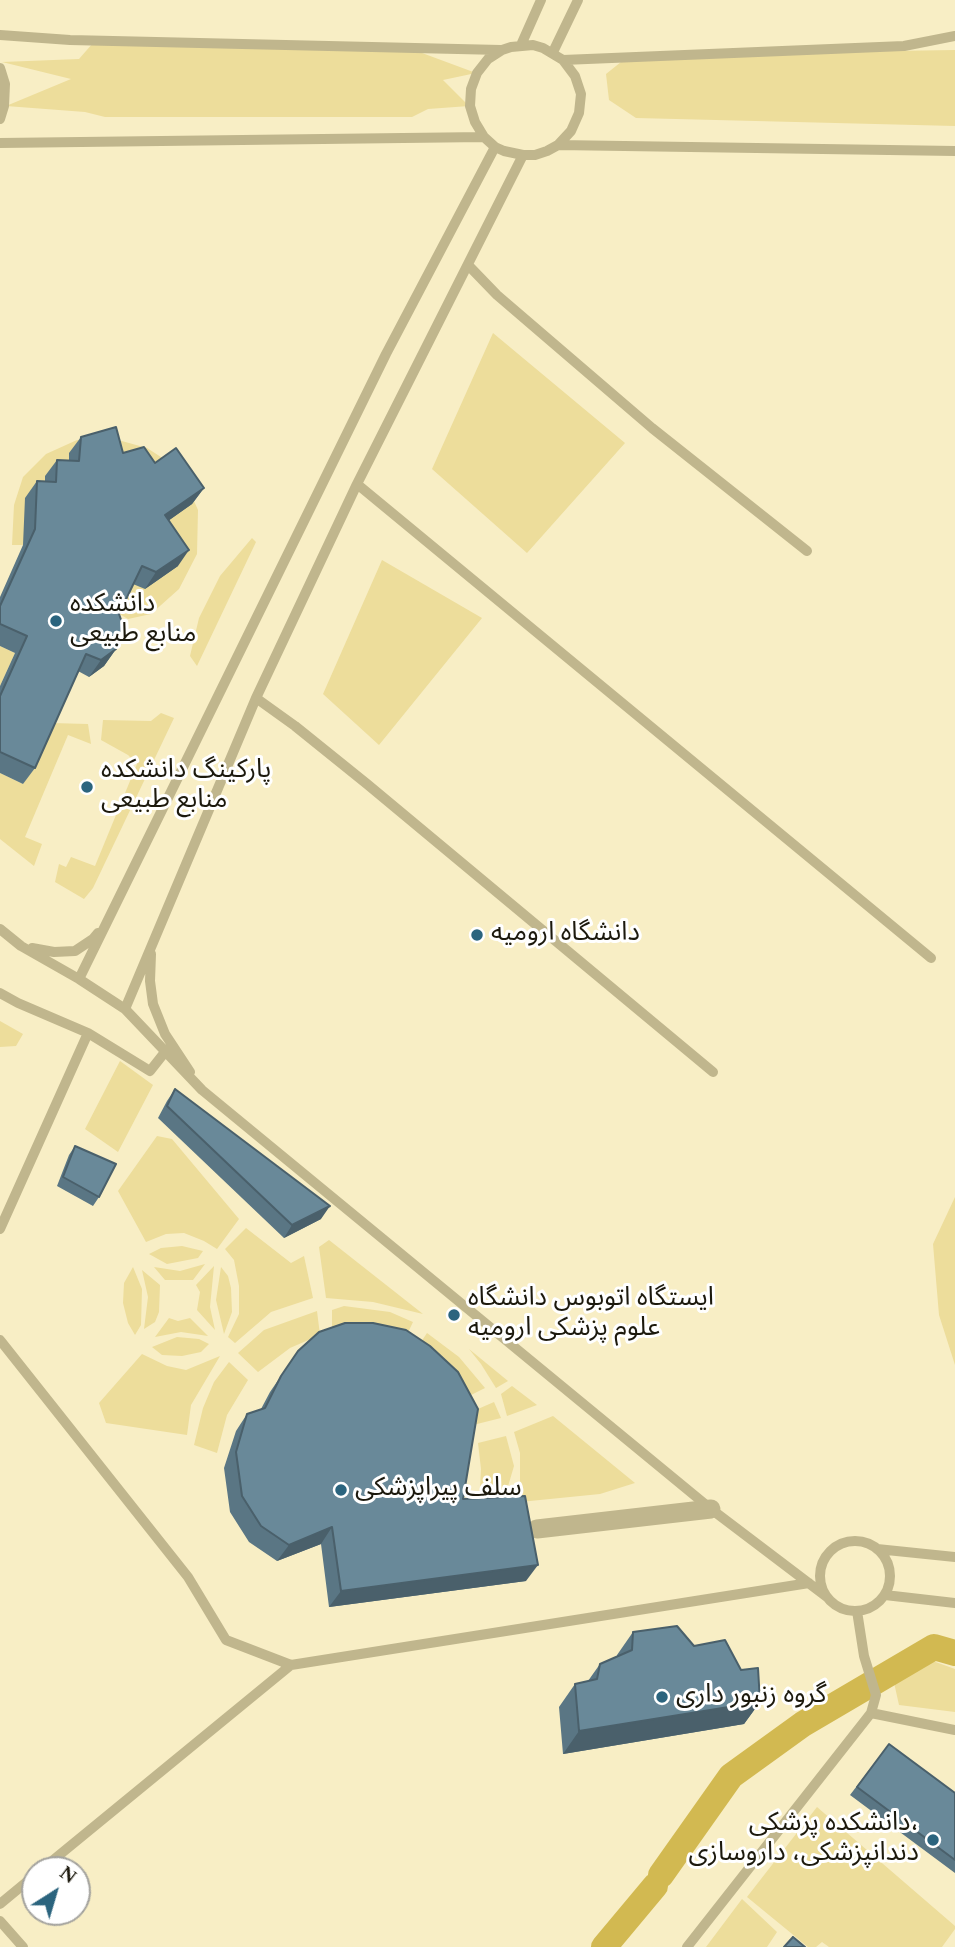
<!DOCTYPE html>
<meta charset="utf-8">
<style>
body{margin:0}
#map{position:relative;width:955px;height:1947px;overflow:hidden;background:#fff6d6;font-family:Spectral,serif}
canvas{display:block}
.north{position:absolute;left:21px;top:1856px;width:70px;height:70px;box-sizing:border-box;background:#fff;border:2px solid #a4a39e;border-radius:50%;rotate:37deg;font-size:19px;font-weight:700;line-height:28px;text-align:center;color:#1c190d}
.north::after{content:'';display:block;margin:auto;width:24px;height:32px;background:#2b647e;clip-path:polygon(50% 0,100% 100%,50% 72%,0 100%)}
</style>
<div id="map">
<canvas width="955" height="1947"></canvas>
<div class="north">N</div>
</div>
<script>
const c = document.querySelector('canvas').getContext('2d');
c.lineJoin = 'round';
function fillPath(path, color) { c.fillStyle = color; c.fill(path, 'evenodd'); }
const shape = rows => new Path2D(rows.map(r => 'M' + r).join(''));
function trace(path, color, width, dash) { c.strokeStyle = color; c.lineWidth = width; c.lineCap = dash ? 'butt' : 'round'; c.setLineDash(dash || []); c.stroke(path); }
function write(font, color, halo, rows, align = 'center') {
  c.font = font + ' Spectral,"Noto Sans Arabic",serif'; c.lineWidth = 6; c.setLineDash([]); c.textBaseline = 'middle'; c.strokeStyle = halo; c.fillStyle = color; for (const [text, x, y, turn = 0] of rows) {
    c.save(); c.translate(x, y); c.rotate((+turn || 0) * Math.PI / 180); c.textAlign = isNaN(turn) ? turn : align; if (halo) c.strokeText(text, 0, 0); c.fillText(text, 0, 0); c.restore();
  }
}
fillPath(shape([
 [0,0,955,0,955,1947,0,1947],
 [35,1870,77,1870,77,1912,35,1912]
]), '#f8eec5');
fillPath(shape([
 [93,43,414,50,476,73,443,80,469,106,428,109,412,117,105,117,85,112,6,106,71,79,2,62,79,59],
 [955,50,955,126,636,118,609,100,606,74,621,62,760,53],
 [493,333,625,443,527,553,432,469],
 [111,438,147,448,164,459,190,492,198,510,197,554,179,589,151,614,128,619,116,612,68,477,45,499,23,545,12,545,14,505,23,477,46,454,77,440],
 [252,538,256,542,197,666,190,656,199,618,220,576],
 [382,560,482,618,379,745,323,694],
 [0,646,15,653,0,686],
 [161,713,174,718,93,888,84,899,55,882,59,864,66,867,71,857,95,866,137,764,128,755,101,740,103,720,151,721],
 [51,723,88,724,91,744,68,735,25,837,42,844,34,866,0,839,0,773,23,784],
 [0,1021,23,1034,16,1046,0,1047],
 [120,1061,153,1085,118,1152,85,1129],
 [157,1136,172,1139,239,1219,217,1249,204,1241,184,1233,166,1234,146,1242,118,1191],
 [955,1197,955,1365,939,1315,933,1244],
 [246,1228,291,1263,304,1256,313,1298,271,1312,235,1343,228,1337,239,1314,239,1286,234,1260,225,1249],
 [329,1240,423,1314,373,1302,326,1298,319,1247],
 [182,1246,203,1251,198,1258,167,1264,149,1254,161,1248],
 [205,1264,193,1280,165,1280,154,1267,180,1271],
 [214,1266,210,1307,215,1330,197,1310,200,1292,196,1285],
 [133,1267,142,1289,141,1325,135,1335,128,1323,123,1303,124,1283],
 [221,1267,228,1276,231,1288,232,1312,224,1334,216,1300],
 [142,1270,160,1285,159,1312,155,1322,144,1329,148,1297],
 [344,1306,390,1312,413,1322,403,1343,332,1330,332,1310],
 [317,1311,320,1335,290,1348,258,1372,238,1353,264,1330],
 [169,1318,178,1321,190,1318,208,1336,181,1332,155,1337],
 [427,1333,459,1357,485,1388,463,1399,415,1351],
 [177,1337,199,1339,209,1344,201,1352,182,1356,162,1355,152,1347],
 [469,1349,508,1381,496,1388,481,1364],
 [142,1354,167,1366,186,1370,220,1356,191,1405,187,1435,106,1423,99,1403],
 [229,1362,248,1380,227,1415,217,1453,194,1445,203,1408,214,1382],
 [512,1386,537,1405,507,1416,501,1394],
 [494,1402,501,1418,473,1425,471,1412],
 [553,1416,635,1483,600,1494,520,1502,520,1453,514,1432],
 [506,1436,514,1466,504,1500,479,1506,481,1469,478,1443],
 [930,1660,955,1669,955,1712,899,1705,893,1678,906,1663],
 [817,1807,955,1926,955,1929,942,1947,829,1947,822,1942,816,1947,808,1947,747,1897],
 [742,1899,777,1932,767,1947,706,1947]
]), '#eddd9b');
trace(shape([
 [661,1875,731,1776,803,1724,934,1647,955,1653],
 [604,1947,655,1886]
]), '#d2b951', 26);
trace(shape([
 [0,35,70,40,501,50],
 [521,45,541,0],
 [553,52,578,0],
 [563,60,575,76,581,94,579,113,571,131,558,145,547,151,535,155,523,155,504,151,495,147,484,137,475,122,470,106,471,89,477,73,488,59,502,50,511,47,533,45,543,48,563,60,904,46,955,36],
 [0,68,5,84,4,106,0,119],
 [0,143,484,137],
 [558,145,955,151],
 [469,266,497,295,652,428,807,551],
 [357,484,931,958],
 [256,698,295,726,367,784,713,1072],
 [0,929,21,946,79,979,125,1009,202,1090,711,1509,827,1597],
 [32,948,54,952,75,951,93,939,98,933],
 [151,954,150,981,153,1004,165,1034,190,1072],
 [79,979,386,354,495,147],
 [0,993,18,1003,88,1033,150,1071,165,1052],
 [125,1009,256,698,357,484,523,155],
 [0,1229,88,1033],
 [0,1340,188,1577,226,1640,291,1665,809,1583],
 '820 1576a35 35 0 1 1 70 0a35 35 0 1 1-70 0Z',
 [877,1549,955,1557],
 [885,1595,955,1603],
 [871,1713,955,1730],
 [41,1870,291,1665],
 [0,1904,35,1875],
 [0,1921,23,1947],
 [687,1947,871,1713,876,1695,864,1656,857,1611]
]), '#c0b68d', 10);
trace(shape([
 [537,1529,711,1509]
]), '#c0b68d', 19);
fillPath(shape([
 [81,437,155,463,204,488,192,504,169,520,178,566,145,589,133,584,119,614,116,649,104,666,89,677,78,671,35,768,23,784,0,773,0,686,15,653,0,646,0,597,23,545,25,498,37,481,45,482,45,476,57,460,69,461,69,453],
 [175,1089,321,1219,284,1238,158,1118,167,1101],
 [75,1146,99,1197,93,1206,57,1186,69,1155],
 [298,1351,463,1499,526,1581,329,1607,321,1544,277,1561,249,1542,230,1512,224,1468,236,1431,247,1414,261,1409,270,1392],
 [633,1632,694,1646,741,1670,760,1702,744,1724,563,1754,559,1707,575,1684,588,1681,600,1664,617,1657,617,1655],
 [889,1744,955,1793,955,1873,850,1795]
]), '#5a7684');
fillPath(shape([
 [204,488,192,504,154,531,165,515],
 [189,550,178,566,145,589,156,572],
 [116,649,104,666,89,677,101,660],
 [330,1206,321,1219,284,1238,292,1225],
 [332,1527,321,1544,277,1561,289,1545],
 [538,1565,526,1581,329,1607,341,1591],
 [760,1702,744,1724,563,1754,579,1731]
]), '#4a606b');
const building = shape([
 [116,427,123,453,144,447,155,463,176,448,204,488,165,515,189,550,156,572,142,566,119,614,124,628,116,649,101,660,86,654,35,768,0,752,0,696,27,636,0,624,0,606,35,529,37,481,56,482,57,460,79,461,81,437,116,427],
 [175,1089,330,1206,292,1225,167,1106,175,1089],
 [75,1146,116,1164,99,1197,63,1177,75,1146],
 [345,1323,373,1323,406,1330,430,1346,458,1372,478,1409,463,1499,525,1496,538,1565,341,1591,332,1527,289,1545,261,1526,242,1496,236,1452,247,1414,265,1408,281,1376,298,1351,319,1332,345,1323],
 [677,1626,694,1646,725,1640,741,1670,758,1668,760,1702,579,1731,575,1684,597,1679,600,1664,632,1650,633,1632,677,1626],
 [889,1744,955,1793,955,1860,857,1787,889,1744],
 [793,1937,805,1947,784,1947,793,1937]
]);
fillPath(building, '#698999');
trace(building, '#4a606b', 2);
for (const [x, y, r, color] of [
 [56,621,7,"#2b647e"],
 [87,787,7,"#2b647e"],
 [477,935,7,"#2b647e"],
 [454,1315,7,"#2b647e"],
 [341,1490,7,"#2b647e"],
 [662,1697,7,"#2b647e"],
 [933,1840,7,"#2b647e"]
]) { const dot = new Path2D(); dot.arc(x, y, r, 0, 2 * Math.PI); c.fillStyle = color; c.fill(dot); trace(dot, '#fff', 2.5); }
write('26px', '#1c190d', '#fff', [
 ["دانشکده",70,606],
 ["منابع طبیعی",70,636],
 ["پارکینگ دانشکده",101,772],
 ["منابع طبیعی",101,802],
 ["دانشگاه ارومیه",491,935],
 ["ایستگاه اتوبوس دانشگاه",468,1300],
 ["علوم پزشکی ارومیه",468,1330],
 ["سلف پیراپزشکی",355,1490],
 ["گروه زنبور داری",676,1697],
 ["دانشکده پزشکی،",919,1825,"right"],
 ["دندانپزشکی، داروسازی",919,1855,"right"]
], 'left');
</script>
